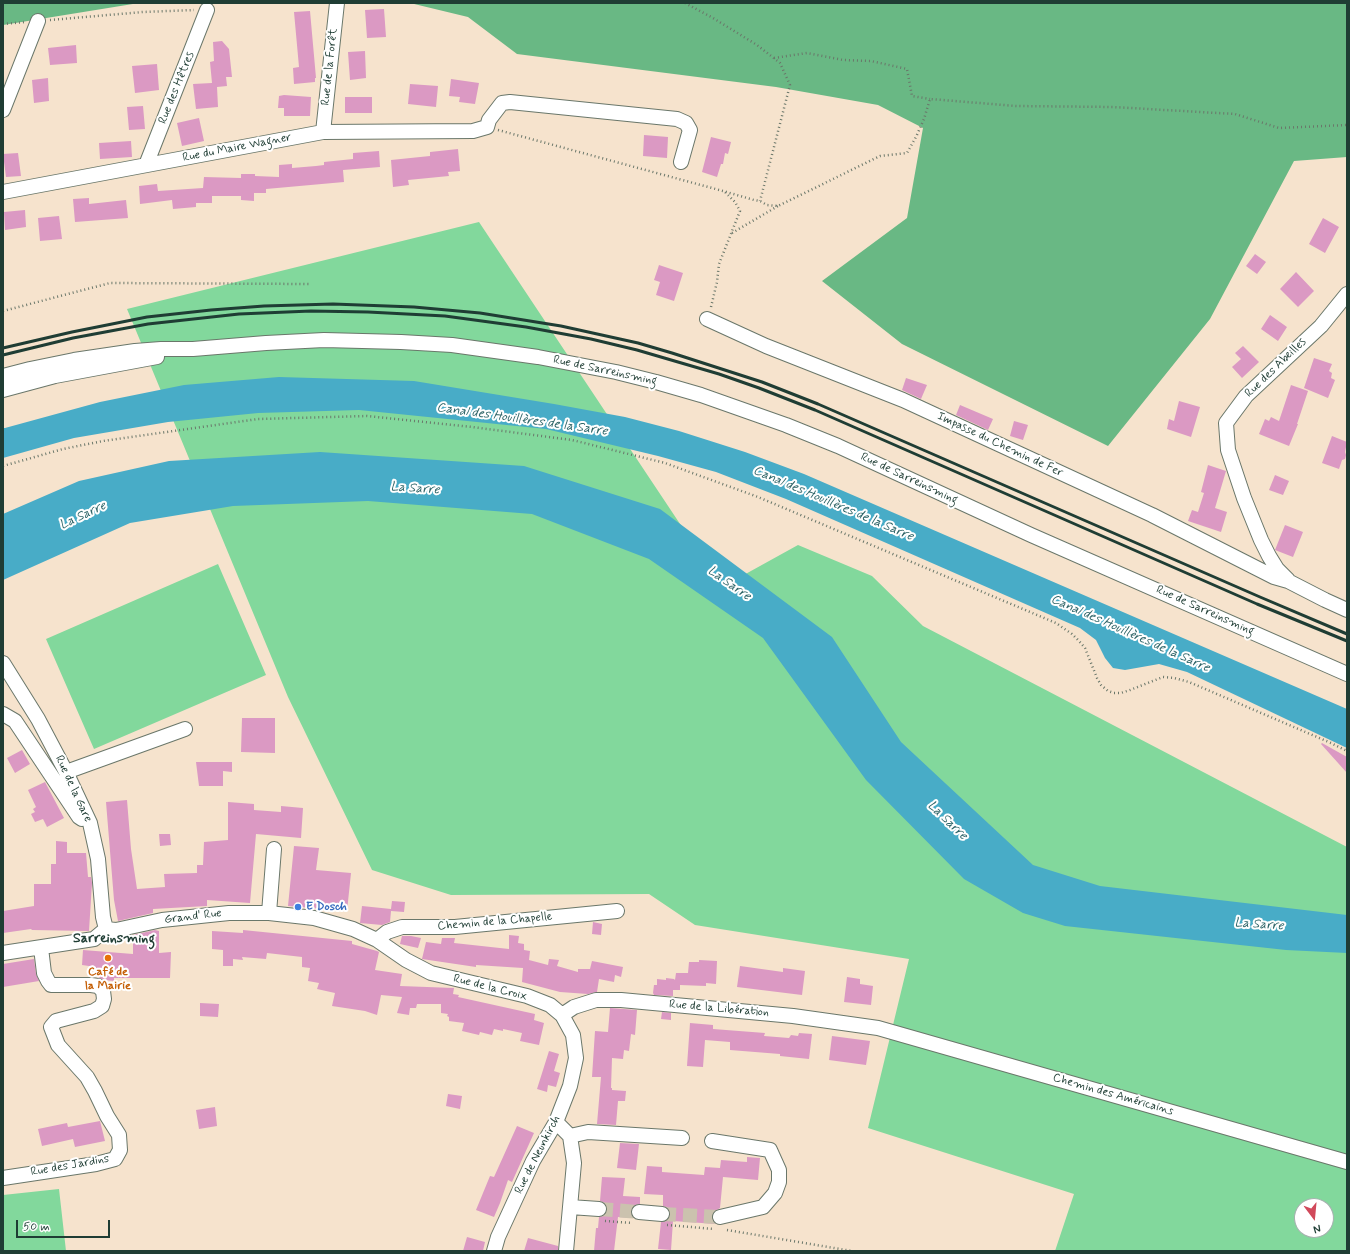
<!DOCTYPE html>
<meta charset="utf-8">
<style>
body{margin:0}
#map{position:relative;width:1350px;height:1254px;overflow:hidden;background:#f6e3cd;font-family:Mynerve,sans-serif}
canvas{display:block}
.frame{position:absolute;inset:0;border:4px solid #1f3d34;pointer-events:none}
.north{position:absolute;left:1294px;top:1198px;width:40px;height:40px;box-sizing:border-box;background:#fff;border:1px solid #a5b1ae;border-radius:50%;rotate:164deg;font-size:11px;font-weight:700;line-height:16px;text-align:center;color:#1f3d34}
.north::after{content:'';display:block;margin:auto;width:14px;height:18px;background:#d1495b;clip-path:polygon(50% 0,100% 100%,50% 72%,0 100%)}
.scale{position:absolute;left:16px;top:1220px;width:94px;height:18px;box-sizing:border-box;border:2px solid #1f3d34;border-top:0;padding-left:5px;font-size:12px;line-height:14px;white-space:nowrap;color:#1f3d34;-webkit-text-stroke:3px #fff;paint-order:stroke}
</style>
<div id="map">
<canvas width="1350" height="1254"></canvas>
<div class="frame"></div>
<div class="north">N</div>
<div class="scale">50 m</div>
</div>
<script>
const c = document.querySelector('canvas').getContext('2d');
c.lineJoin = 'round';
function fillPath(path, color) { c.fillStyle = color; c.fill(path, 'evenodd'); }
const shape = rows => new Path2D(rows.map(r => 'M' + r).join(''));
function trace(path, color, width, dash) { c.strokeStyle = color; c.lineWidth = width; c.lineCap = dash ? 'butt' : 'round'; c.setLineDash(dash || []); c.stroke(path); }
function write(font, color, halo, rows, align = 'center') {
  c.font = font + ' Mynerve,sans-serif'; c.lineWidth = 4; c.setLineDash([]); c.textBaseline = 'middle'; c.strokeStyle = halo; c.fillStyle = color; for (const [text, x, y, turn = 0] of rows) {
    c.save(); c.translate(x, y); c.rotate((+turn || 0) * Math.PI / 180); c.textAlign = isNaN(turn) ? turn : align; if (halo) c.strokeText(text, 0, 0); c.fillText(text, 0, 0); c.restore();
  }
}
fillPath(shape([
 [479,222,722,587,798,545,872,576,923,626,1347,847,1347,1251,1055,1251,1074,1194,868,1128,909,959,695,925,649,894,451,895,372,870,288,697,127,309],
 [1302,1206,1326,1206,1326,1230,1302,1230],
 [218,564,266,675,94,749,46,639],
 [59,1189,66,1251,3,1251,3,1195]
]), '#82d89c');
fillPath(shape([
 [3,3,139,3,3,25],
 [410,3,1347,3,1347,157,1294,161,1210,319,1108,446,902,344,822,281,907,218,923,128,878,105,776,87,517,54,468,17]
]), '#69b884');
fillPath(shape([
 [279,377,414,381,554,404,625,417,679,431,745,452,804,474,1347,709,1347,748,1187,672,1159,664,1125,670,1113,668,1105,658,1096,640,1080,628,786,499,716,472,658,456,546,429,359,410,258,413,168,422,74,438,3,458,3,428,5,428,100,402,184,385],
 [320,452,524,466,660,509,832,637,901,742,1033,865,1100,886,1347,915,1347,953,1286,950,1065,926,1023,913,964,879,866,780,763,638,649,559,532,514,368,501,233,506,130,523,3,580,3,514,79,481,169,461]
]), '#48acc7');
fillPath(shape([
 [384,9,386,37,367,38,365,10],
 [310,11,316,78,315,78,315,82,294,84,293,68,299,67,294,12],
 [222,41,229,49,232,77,226,77,227,86,217,87,218,107,196,109,193,84,212,83,210,62,214,61,213,42],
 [76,45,77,63,50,65,48,48],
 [365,51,366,78,350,80,348,52],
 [157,64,159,90,135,93,132,66],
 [48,78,49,101,34,103,32,80],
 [451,79,479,83,475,104,459,102,460,97,449,96],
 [410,84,438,86,436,107,408,104],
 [284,95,311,97,310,116,284,116,284,108,278,108,279,96],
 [345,97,372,97,372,113,345,113],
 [143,106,145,129,129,130,127,107],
 [199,118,204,141,182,146,177,123],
 [644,135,668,137,667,158,643,156],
 [711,137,731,142,728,154,725,153,723,164,721,164,717,177,702,172],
 [131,141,132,157,100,159,99,143],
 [458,149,460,171,448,172,449,176,408,180,409,185,393,187,391,160,430,156,430,152],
 [379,151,380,167,343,170,344,182,266,189,266,193,254,193,254,201,241,200,241,196,212,196,212,203,196,203,196,207,173,209,172,200,140,204,139,186,157,184,158,191,203,188,204,177,241,178,241,174,255,174,255,176,279,177,279,165,292,164,292,168,316,166,324,165,324,162,353,159,353,153],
 [18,153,21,176,6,177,3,154],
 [89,198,89,204,126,200,128,218,75,222,73,199],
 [25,210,26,227,5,230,4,212],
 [59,216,62,239,40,241,38,218],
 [1323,218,1339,227,1325,253,1309,244],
 [1255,254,1266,262,1257,274,1246,266],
 [659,265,683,273,674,301,656,295,660,282,654,280],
 [1296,272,1314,291,1298,307,1280,289],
 [1270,315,1287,327,1278,341,1261,329],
 [1243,346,1259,362,1242,378,1232,367,1241,359,1235,353],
 [1314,358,1332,364,1329,371,1332,373,1331,378,1335,380,1328,398,1304,388],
 [906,378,927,385,921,399,902,390],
 [1291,385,1308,391,1297,424,1298,424,1289,446,1259,434,1265,419,1269,421,1271,417,1279,421],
 [1179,401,1200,407,1191,437,1167,429,1169,419,1174,421],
 [960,405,993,419,988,430,956,415],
 [1014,421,1028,425,1023,440,1010,436],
 [1332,436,1347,442,1345,452,1346,455,1345,459,1342,460,1339,469,1322,463],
 [1208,465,1226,471,1215,508,1227,512,1221,532,1188,521,1192,510,1198,512,1204,493,1201,492],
 [1275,475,1289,481,1283,495,1269,490],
 [1285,525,1303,532,1293,557,1275,550],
 [242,718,275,718,275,753,241,752],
 [1322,743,1347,757,1347,773,1321,744],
 [22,750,30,764,15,773,7,758],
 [196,762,232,762,232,772,223,771,223,786,199,786],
 [45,782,64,818,47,827,43,819,35,822,31,814,35,812,33,809,36,807,28,790],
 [127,800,131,849,137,889,165,887,164,874,197,873,197,865,203,865,204,842,228,840,228,802,254,804,254,810,281,812,281,806,303,808,301,838,256,834,250,903,207,900,207,906,153,909,153,913,118,921,114,900,106,802],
 [159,834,170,834,171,845,160,846],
 [56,841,67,842,67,853,86,853,88,877,91,877,92,883,89,931,32,930,31,929,3,933,3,911,34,906,34,884,51,884,51,864,56,864],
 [294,846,319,848,316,870,351,873,347,911,288,906],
 [392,901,405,902,404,912,391,911,390,922,382,925,360,923,362,906,391,909],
 [593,922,602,924,601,935,592,934],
 [155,930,159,931,159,953,171,952,170,978,114,978,114,981,104,980,98,977,98,973,95,973,96,967,82,965,83,950,133,954,133,935],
 [243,930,352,941,352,944,377,951,379,952,375,970,402,974,400,986,454,988,453,994,459,995,458,997,535,1014,534,1020,544,1023,539,1045,520,1041,522,1033,503,1029,503,1031,494,1029,492,1035,480,1032,479,1035,462,1031,464,1023,449,1021,449,1017,447,1016,448,1014,441,1013,441,1004,417,1004,416,1008,410,1008,409,1015,397,1013,402,997,381,995,377,1015,365,1011,332,1006,335,993,317,989,319,983,308,981,310,968,302,967,302,957,267,953,266,959,242,957,243,960,233,959,233,966,223,966,223,950,212,949,212,931,243,933],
 [509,935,519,936,518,943,524,944,524,950,530,951,529,960,548,965,549,959,559,960,557,966,578,972,578,969,590,969,592,961,623,967,621,977,615,975,614,982,599,979,597,992,588,994,560,992,522,982,523,968,476,965,476,967,422,959,426,942,441,944,442,938,455,938,454,943,509,949],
 [402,936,411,936,421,938,418,948,400,944],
 [34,959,36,974,39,981,3,987,3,964],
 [699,960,717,961,716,984,706,983,706,986,680,985,680,990,673,990,673,996,654,995,653,993,654,985,657,985,657,979,666,980,666,978,674,979,675,980,676,973,688,973,689,962,699,962],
 [740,966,783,972,783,968,805,971,802,995,737,987],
 [847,977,860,979,860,984,873,986,871,1005,844,1002],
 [200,1003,219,1004,218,1017,200,1016],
 [610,1008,637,1010,635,1035,631,1034,629,1051,624,1050,623,1059,612,1058,611,1088,612,1088,612,1090,626,1091,625,1101,618,1101,616,1125,597,1124,601,1077,592,1077,595,1031,608,1032],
 [662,1012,671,1013,671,1020,661,1019],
 [690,1023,713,1025,713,1029,765,1033,764,1036,789,1038,791,1035,798,1036,799,1033,812,1034,809,1059,780,1056,780,1054,730,1050,730,1042,705,1040,703,1067,687,1066],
 [832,1036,870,1041,866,1065,829,1060],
 [549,1051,559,1054,554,1071,560,1073,556,1087,548,1085,547,1092,537,1089],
 [448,1094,462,1096,460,1109,446,1106],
 [215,1107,217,1126,199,1129,196,1110],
 [100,1121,105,1141,75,1147,73,1139,42,1146,38,1129,67,1123,68,1127],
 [517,1126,534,1133,512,1182,508,1180,500,1203,494,1217,476,1210,490,1176,494,1177],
 [620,1143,639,1144,636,1170,617,1168],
 [747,1157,760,1158,758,1180,723,1177,720,1208,715,1211,712,1215,712,1219,716,1224,673,1221,671,1250,658,1249,661,1222,665,1222,669,1219,670,1214,667,1207,663,1206,663,1195,644,1194,647,1166,662,1167,662,1172,704,1175,705,1167,720,1168,721,1160,747,1162],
 [602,1177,625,1178,623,1196,640,1197,640,1204,635,1205,631,1211,631,1215,634,1218,618,1217,614,1251,594,1251,596,1228,598,1228,599,1217,603,1216,607,1210,606,1205,603,1202,600,1201],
 [467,1237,485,1242,483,1251,463,1251],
 [528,1238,558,1246,558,1251,524,1251]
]), '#db99c3');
trace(shape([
 [599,1209,639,1212],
 [662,1214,720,1217]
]), '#cbc2ae', 14, [14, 7]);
const minor = shape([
 [3,110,38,21],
 [323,132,337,3],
 [146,165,207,10],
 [3,192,323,132,473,131,487,127,489,120,502,103,510,102,677,119,686,123,690,130,681,162],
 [707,319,766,346,903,400,1152,515,1274,577,1288,581,1325,600,1347,610],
 [3,376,30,369,74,360,135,351,161,349,193,349,266,343,324,340,401,342,452,345,538,357,616,372,656,382,701,395,786,425,838,446,1031,535,1347,674],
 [3,390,55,376,157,357],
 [1288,580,1277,569,1269,556,1261,540,1244,498,1228,450,1226,423,1246,396,1321,326,1347,294],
 [3,663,38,719,66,772,90,823,98,859,103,917,106,929],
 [3,714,15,721,79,817,82,819],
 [66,772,185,729],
 [269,913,274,849],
 [377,940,387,932,402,927,455,927,617,911],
 [3,953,94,939,106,929,116,930,162,920,229,913,269,913,314,918,353,929,377,940,406,960,431,973,527,996,550,1005,562,1015,573,1035,576,1058,570,1086,556,1122,533,1161,498,1237,494,1251],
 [562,1015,574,1007,596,1000,621,1000,793,1016,878,1028,1347,1162],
 [556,1122,570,1136,574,1163,566,1251],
 [570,1136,588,1132,682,1138],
 [712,1141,770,1150,779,1170,779,1182,775,1193,763,1207,720,1217],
 [3,1178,96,1164,115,1159,120,1150,119,1135,107,1116,95,1091,87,1077,58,1045,51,1027,56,1021,94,1011,102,1006,104,999,103,991,98,986,91,985,51,985,48,981,44,973,41,948],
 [570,1207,599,1209],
 [639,1212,662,1214]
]);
trace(minor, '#6a776a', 16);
trace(shape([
 [685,3,713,18,757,45,780,63,790,85,760,201],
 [50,20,143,12,194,10],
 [3,24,25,22],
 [774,58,807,53,843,60,871,61,907,69,912,96,930,99],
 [498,130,723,191,754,200,760,201,767,205,778,206,880,156,907,153,916,137,924,119,930,99,1016,106,1113,107,1235,114,1279,128,1347,125],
 [732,233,778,206],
 [711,307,717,282,719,264,740,211,735,202,725,192],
 [3,311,110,283,309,284],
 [3,466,63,449,103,441,258,419,367,416,472,427,572,440,665,463,758,497,1056,623,1072,634,1079,641,1085,648,1097,678,1101,685,1108,691,1114,693,1121,693,1130,690,1163,677,1174,678,1189,682,1331,743,1347,751],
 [605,1221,632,1223],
 [667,1225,714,1229],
 [727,1230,852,1251]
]), '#6a776a', 2.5, [1, 3]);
trace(minor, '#fff', 14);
trace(shape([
 [3,348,72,332,147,317,211,310,264,306,333,304,414,307,480,313,561,326,638,343,672,353,762,382,818,404,1260,597,1347,634],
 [3,355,73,338,148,324,239,314,311,311,368,312,445,316,526,327,591,339,637,350,719,374,759,388,815,410,1257,604,1347,641]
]), '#1f3d34', 3);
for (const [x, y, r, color] of [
 [298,907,4,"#3f7fe0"],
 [108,958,4,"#e8710a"]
]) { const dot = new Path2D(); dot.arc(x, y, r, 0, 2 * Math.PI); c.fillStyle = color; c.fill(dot); trace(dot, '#fff', 1.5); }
write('12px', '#1f3d34', '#fff', [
 ["Rue de la Forêt",330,67,-84],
 ["Rue des Hêtres",177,88,-68],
 ["Rue du Maire Wagner",237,148,-11],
 ["Rue des Abeilles",1276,368,-44],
 ["Rue de Sarreinsming",605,371,12],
 ["Impasse du Chemin de Fer",1000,445,25],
 ["Rue de Sarreinsming",909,479,25],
 ["Rue de Sarreinsming",1205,611,24],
 ["Rue de la Gare",73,789,65],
 ["Grand' Rue",193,917,-7],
 ["Chemin de la Chapelle",495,922,-5],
 ["Rue de la Croix",490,988,14],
 ["Rue de la Libération",719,1009,5],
 ["Chemin des Américains",1113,1095,16],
 ["Rue de Neunkirch",538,1155,-63],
 ["Rue des Jardins",70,1166,-10]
]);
write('bold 12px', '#366cbe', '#fff', [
 ["E Dosch",306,907]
], 'left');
write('bold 12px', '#c56008', '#fff', [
 ["Café de",108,972],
 ["la Mairie",108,986]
]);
write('italic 13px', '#2d6467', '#fff', [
 ["Canal des Houillères de la Sarre",522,420,8],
 ["La Sarre",415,489,4],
 ["Canal des Houillères de la Sarre",833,504,23],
 ["La Sarre",83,516,-25],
 ["La Sarre",729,584,35],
 ["Canal des Houillères de la Sarre",1130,634,24],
 ["La Sarre",947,821,44],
 ["La Sarre",1259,925,4]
]);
write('bold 14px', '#1f3d34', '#fff', [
 ["Sarreinsming",114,939]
]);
</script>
